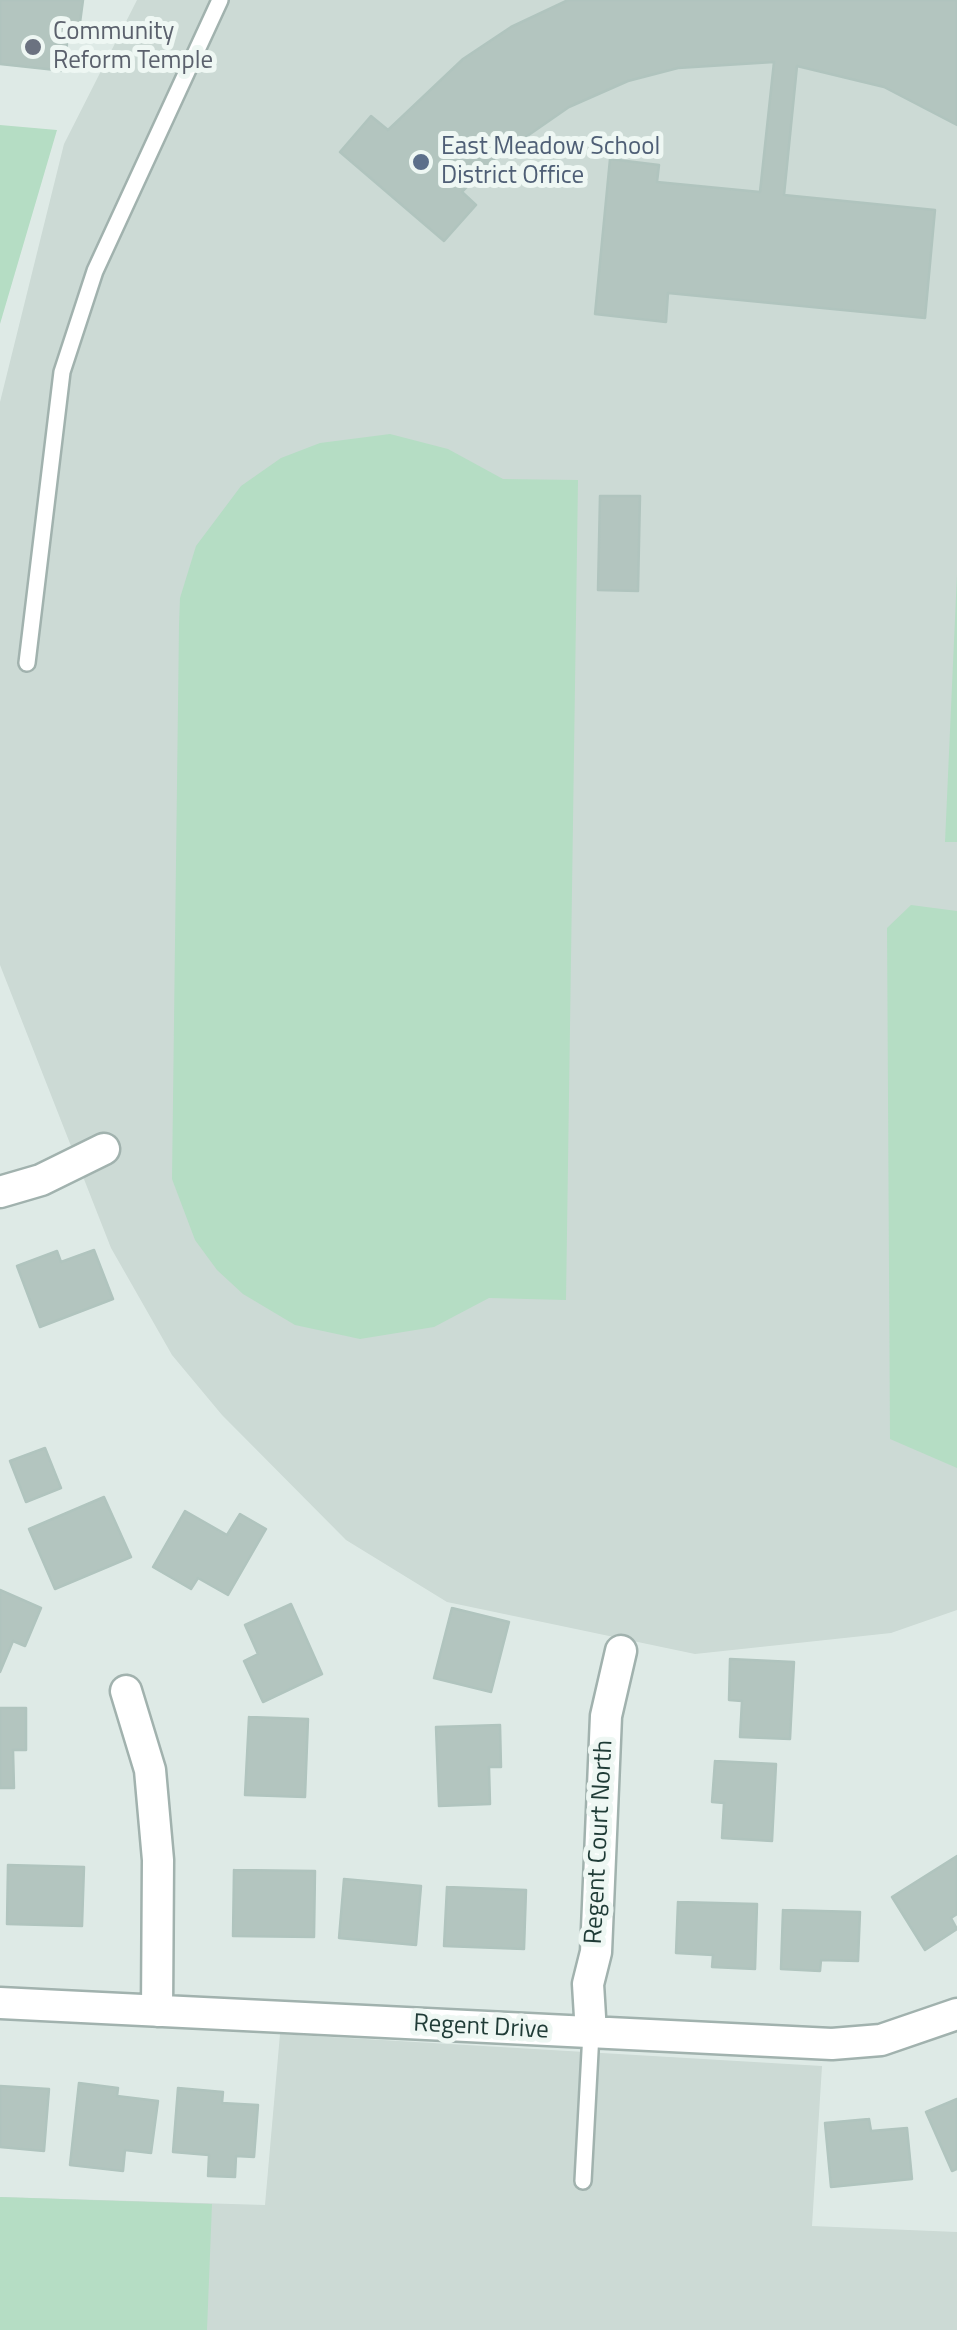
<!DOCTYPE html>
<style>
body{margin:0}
canvas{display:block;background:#deeae6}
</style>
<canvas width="957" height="2330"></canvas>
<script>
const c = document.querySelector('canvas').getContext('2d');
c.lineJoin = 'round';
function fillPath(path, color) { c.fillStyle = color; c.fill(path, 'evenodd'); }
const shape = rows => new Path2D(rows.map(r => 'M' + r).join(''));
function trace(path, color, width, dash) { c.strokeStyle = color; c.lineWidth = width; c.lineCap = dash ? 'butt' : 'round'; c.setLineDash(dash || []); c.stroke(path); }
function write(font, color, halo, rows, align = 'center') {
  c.font = font + ' "Titillium Web",sans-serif'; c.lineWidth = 10; c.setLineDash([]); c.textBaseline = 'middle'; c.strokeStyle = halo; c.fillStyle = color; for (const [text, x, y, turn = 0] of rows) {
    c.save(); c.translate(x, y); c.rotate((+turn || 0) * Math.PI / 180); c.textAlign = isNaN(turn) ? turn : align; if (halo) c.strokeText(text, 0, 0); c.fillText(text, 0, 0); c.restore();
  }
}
fillPath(shape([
 [137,0,957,0,957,1610,891,1633,695,1654,447,1602,346,1540,222,1415,172,1355,111,1248,0,965,0,402,64,144],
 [280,2034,822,2066,812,2226,957,2232,957,2330,0,2330,0,2197,265,2205]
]), '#ccdad5');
fillPath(shape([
 [0,125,57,130,0,324],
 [390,434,448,449,503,479,578,480,566,1300,489,1298,434,1327,360,1339,295,1325,243,1294,217,1270,195,1240,172,1179,179,625,180,598,196,546,241,486,281,458,320,443],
 [957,574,957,842,945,842],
 [911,905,957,911,957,1468,890,1439,887,928],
 [0,2197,212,2204,207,2330,0,2330]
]), '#b5ddc4');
const building = shape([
 [0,0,83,0,79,30,68,29,65,71,0,64,0,0],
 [568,0,957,0,957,125,884,87,797,66,784,195,935,210,925,318,668,293,666,322,595,314,610,159,659,165,657,182,760,192,774,62,678,68,628,81,569,107,494,159,462,192,476,205,444,241,340,152,371,116,388,130,463,59,511,27,568,0],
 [600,496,640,496,638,591,598,590,600,496],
 [94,1250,113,1299,40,1327,17,1266,57,1251,61,1262,94,1250],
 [45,1448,61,1488,26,1502,10,1461,45,1448],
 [104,1497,131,1557,55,1589,29,1529,104,1497],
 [185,1511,227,1535,240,1514,266,1529,228,1595,198,1578,191,1589,153,1567,185,1511],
 [0,1590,41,1608,25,1646,13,1641,0,1672,0,1590],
 [291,1604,322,1674,263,1702,244,1661,258,1654,245,1625,291,1604],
 [452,1608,509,1622,491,1692,434,1678,452,1608],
 [730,1659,794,1662,790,1739,740,1737,742,1701,729,1700,730,1659],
 [0,1708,26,1708,26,1750,13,1750,14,1788,0,1788,0,1708],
 [249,1717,308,1719,305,1797,245,1795,249,1717],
 [500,1725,501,1767,489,1767,490,1804,439,1806,436,1727,500,1725],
 [715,1761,776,1764,772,1841,722,1838,724,1803,712,1802,715,1761],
 [957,1856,957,1914,951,1918,957,1929,925,1950,892,1897,957,1856],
 [8,1865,84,1867,82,1926,7,1924,8,1865],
 [234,1870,315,1871,314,1937,233,1936,234,1870],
 [344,1879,421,1886,416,1945,339,1938,344,1879],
 [447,1887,526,1890,524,1949,444,1946,447,1887],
 [678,1902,757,1904,755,1969,712,1967,713,1955,676,1953,678,1902],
 [783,1910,860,1912,858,1961,821,1960,820,1971,781,1969,783,1910],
 [79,2083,118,2088,117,2096,158,2101,151,2153,125,2150,123,2171,70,2165,79,2083],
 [0,2086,49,2089,44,2151,0,2147,0,2086],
 [178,2088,223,2092,222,2103,258,2105,254,2157,236,2156,235,2177,208,2176,209,2155,173,2152,178,2088],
 [957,2099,957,2169,952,2171,926,2112,957,2099],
 [869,2119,871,2131,907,2128,912,2179,831,2187,825,2123,869,2119]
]);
fillPath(building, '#b3c5bf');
trace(building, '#b0c4be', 2.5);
const service = shape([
 [27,663,62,372,95,271,220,0],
 [583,2181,591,2033]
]);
const minor = shape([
 [0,1192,41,1180,104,1149],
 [126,1691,150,1770,158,1860,157,2011],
 [0,2003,832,2044,881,2040,957,2014],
 [591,2033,588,1984,596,1952,606,1716,621,1651]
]);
trace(service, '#a1b2ae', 20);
trace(minor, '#a1b2ae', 35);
trace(service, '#fff', 15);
trace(minor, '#fff', 30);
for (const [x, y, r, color] of [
 [33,47,10,"#6b7280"],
 [421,162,10,"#5c6f8a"]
]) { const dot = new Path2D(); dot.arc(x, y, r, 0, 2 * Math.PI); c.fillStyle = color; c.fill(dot); trace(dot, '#eef7f3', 4); }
write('25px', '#5b616d', '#eef7f3', [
 ["Community",53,33],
 ["Reform Temple",53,62]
], 'left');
write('25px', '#4e5e75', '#eef7f3', [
 ["East Meadow School",441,148],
 ["District Office",441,177]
], 'left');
write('25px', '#1f3b36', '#eef7f3', [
 ["Regent Court North",600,1842,-87],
 ["Regent Drive",481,2028,3]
]);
</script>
